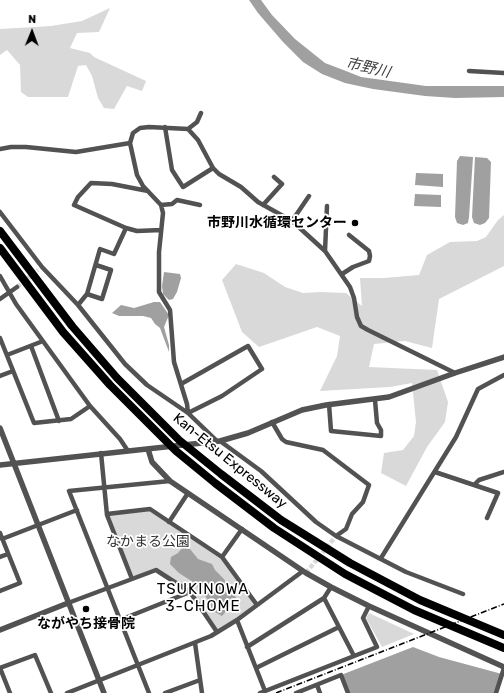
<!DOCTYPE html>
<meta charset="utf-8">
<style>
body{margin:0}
#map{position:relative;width:504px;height:693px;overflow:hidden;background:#fff;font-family:Rubik,sans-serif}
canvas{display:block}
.north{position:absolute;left:12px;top:12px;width:40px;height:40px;-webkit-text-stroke:3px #fff;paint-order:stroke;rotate:1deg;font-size:11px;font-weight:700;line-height:16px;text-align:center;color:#000}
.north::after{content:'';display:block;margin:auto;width:14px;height:18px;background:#000;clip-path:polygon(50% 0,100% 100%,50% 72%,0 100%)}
</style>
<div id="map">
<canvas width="504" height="693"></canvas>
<div class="north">N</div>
</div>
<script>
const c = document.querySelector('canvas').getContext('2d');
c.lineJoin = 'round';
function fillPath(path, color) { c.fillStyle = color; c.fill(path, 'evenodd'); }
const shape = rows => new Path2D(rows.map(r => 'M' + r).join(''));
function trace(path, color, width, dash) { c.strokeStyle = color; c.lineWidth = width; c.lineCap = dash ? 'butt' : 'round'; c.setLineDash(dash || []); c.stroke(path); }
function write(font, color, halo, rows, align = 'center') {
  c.font = font + ' Rubik,"Noto Sans JP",sans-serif'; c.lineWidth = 3.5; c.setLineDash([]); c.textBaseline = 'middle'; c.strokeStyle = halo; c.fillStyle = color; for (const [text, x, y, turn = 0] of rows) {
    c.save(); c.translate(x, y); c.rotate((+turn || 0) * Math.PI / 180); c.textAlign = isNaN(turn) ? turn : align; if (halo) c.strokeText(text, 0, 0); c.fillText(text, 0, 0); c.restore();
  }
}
fillPath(shape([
 [110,8,99,32,77,33,70,48,90,53,94,57,146,81,142,91,127,86,114,109,104,108,98,98,92,76,86,65,78,66,68,97,28,97,21,92,20,65,7,50,0,55,0,29,51,26,82,21],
 [504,215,504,266,439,299,432,348,405,341,374,344,369,367,437,370,448,402,445,422,427,447,406,486,381,473,384,453,403,450,414,436,416,422,412,383,390,387,320,391,337,356,340,336,317,327,259,347,242,332,222,280,236,264,264,273,285,287,303,293,321,292,346,293,362,306,360,278,384,278,419,275,427,255,450,242,477,241,486,237,498,220],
 [150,509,222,557,257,605,217,632,190,592,156,570,132,579,107,515],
 [369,613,414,634,382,647,366,618]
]), '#d9d9d9');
fillPath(shape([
 [249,0,261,0,272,15,295,39,325,63,346,71,361,77,426,86,504,86,504,97,455,98,425,96,373,89,345,83,322,74,303,62,283,42,258,13],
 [460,156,473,157,469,217,468,223,463,225,457,223,455,217,457,161],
 [475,157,487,158,491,162,489,218,485,223,480,225,474,223,472,217],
 [416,173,443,174,443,187,415,185],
 [415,194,441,195,441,207,414,206],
 [164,272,180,274,181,278,177,292,173,299,169,300,163,294,162,286],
 [154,302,160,302,169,315,164,327,169,345,169,352,160,328,155,324,151,318,143,316,119,316,112,313,121,305,134,308],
 [183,547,190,549,198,559,212,564,215,570,224,579,227,585,235,594,236,599,235,601,222,616,213,611,208,600,203,593,193,582,179,573,170,564,171,557,178,553],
 [413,647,439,657,502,674,496,693,348,693,341,675]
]), '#a0a0a0');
trace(shape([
 [17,287,38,270],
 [306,573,336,536]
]), '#d9d9d9', 4.5, [4.5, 2]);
trace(shape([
 [469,71,504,73],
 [165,127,172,170,183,187,213,168],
 [188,129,198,140,213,168,219,174,241,187,258,202,292,221,325,251,350,287,354,298,357,317,361,326,368,330,455,373],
 [0,149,11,147,26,147,76,152,130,143],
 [148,191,112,184,91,183,78,197,74,205,126,228,137,231,161,230],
 [161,205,172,204,177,200,200,205],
 [263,205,282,184,274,177],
 [0,212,42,267,78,305,125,364,147,385,188,413,217,441],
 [292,221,309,196],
 [325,251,327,206],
 [342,274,353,267,369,261,370,256,369,251,349,235],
 [0,276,16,304,90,406,120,439,128,451],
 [87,294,102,299,111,270,96,265],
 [0,299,17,287],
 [78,305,87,294,100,249,114,254,126,228],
 [0,338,34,423,71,419,90,406],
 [31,346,59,421],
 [7,355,43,341],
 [0,376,13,371],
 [181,384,248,346,262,369,222,396,188,413],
 [329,404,331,431,381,436,381,430,377,423,375,400],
 [188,413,187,404,174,362,170,310,159,292,159,252,163,213,161,205,143,186,137,175,130,143,133,133,140,128,149,127,188,129,197,122,201,113],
 [272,422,282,439,286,442,323,450,369,485,363,502,352,514,346,529,336,536],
 [220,441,261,471,316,522,336,536,406,572,463,594],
 [101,453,107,515,132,579],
 [435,472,498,493,487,518],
 [474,485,479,480,504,472],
 [107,514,150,509,222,557,257,605],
 [169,522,188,493],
 [0,533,20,583,0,591],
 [2,539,77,510],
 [0,557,8,554],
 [222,557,242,529],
 [381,558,456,437,478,389,504,375],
 [331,587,324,598,354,656],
 [68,603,156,570,190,592,217,632],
 [120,620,190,592],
 [237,620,265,691],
 [195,643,202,693],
 [247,647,324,598],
 [0,668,35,655,51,693],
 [0,668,10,693],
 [256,668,339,627],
 [317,685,320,693],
 [67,693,211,636,237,620,303,571],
 [149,693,69,491,170,481],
 [165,693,200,680],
 [260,693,377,647,363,618,369,606],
 [296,693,341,675,348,693],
 [496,693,504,668]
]), '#525252', 4.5);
trace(shape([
 [0,428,104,693],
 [148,449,152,462,170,481,306,573,331,587,369,606,504,667],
 [0,465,220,441,248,433,302,410,326,405,389,397,455,373,504,357],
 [0,630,68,603]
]), '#525252', 5.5);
trace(shape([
 [0,231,72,326,117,378,179,440,221,474,281,520,350,563,420,600,504,635],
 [0,248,63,332,110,385,176,451,215,483,274,528,345,574,414,610,504,648]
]), '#000', 8);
trace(shape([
 [276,693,504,604]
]), '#000', 1.5, [6, 2, 1, 2]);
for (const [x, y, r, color] of [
 [355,223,4,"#000"],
 [86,609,4,"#000"]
]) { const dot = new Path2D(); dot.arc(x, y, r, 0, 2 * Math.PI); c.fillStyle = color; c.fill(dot); trace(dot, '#fff', 1.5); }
write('bold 14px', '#000', '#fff', [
 ["市野川水循環センター",347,223],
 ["ながやち接骨院",86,624,"center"]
], 'right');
write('14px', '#000', '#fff', [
 ["Kan-Etsu Expressway",230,461,39]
]);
write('14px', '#303030', '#fff', [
 ["なかまる公園",148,542]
]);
write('italic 15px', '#414141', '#fff', [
 ["市野川",368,68,13]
]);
c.letterSpacing = '1px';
write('15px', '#000', '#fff', [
 ["TSUKINOWA",203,590],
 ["3-CHOME",203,607]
]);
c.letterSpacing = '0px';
</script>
